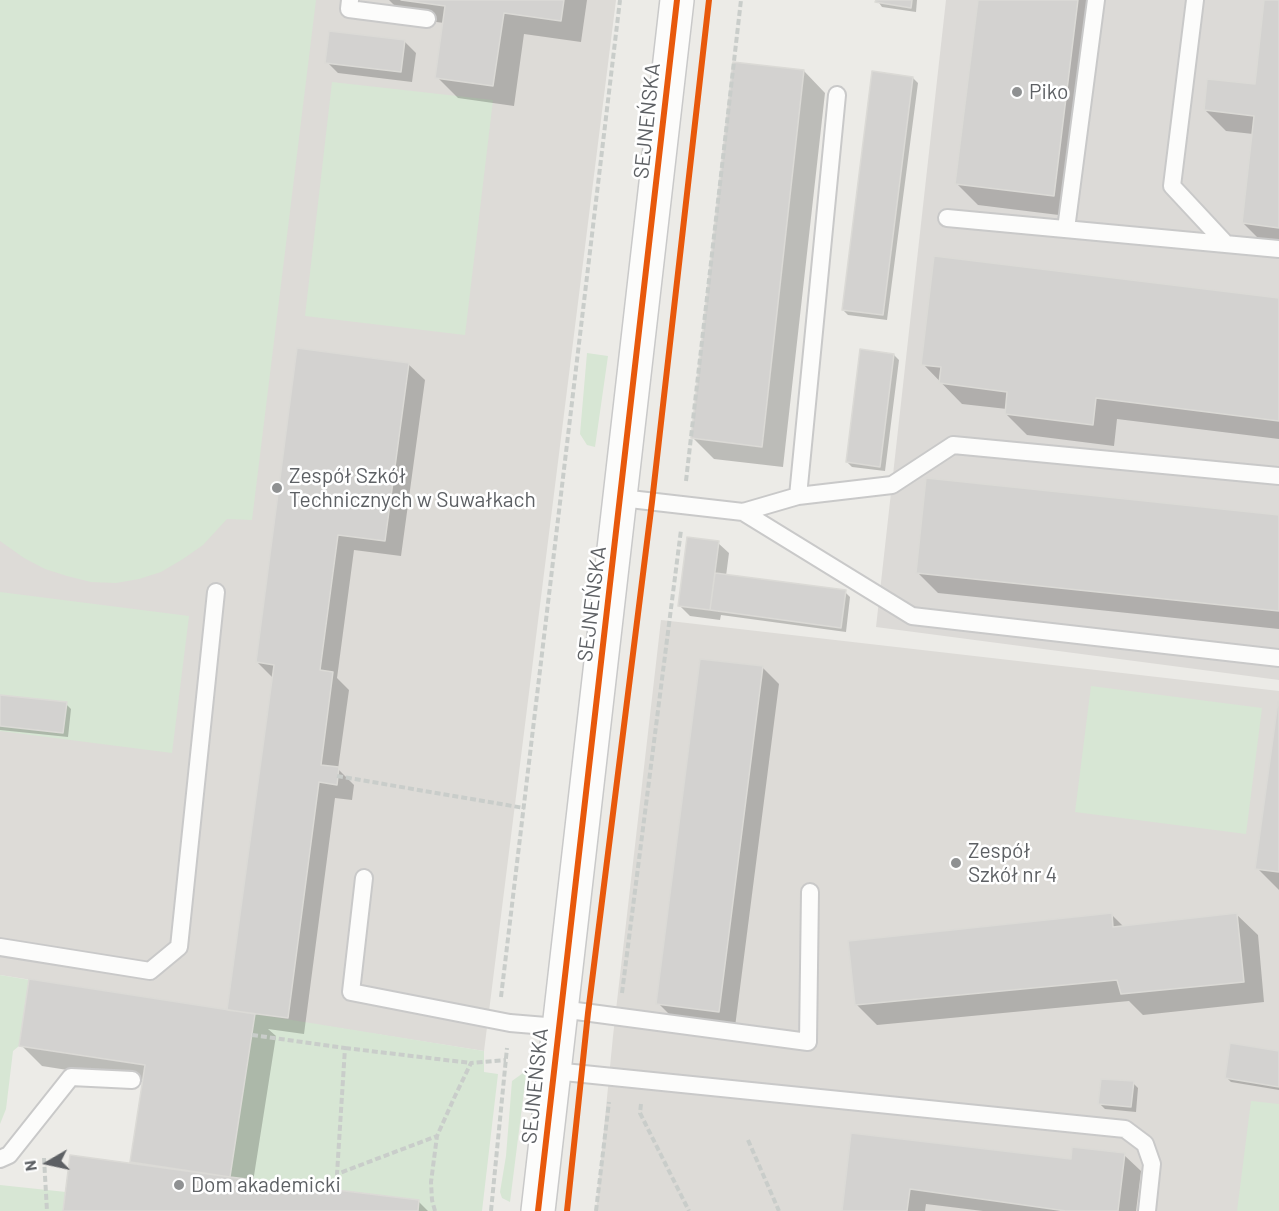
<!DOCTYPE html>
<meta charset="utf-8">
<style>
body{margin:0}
#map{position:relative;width:1279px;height:1211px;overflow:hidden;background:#ecebe7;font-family:Barlow,sans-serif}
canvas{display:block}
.north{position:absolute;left:18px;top:1133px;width:60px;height:60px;-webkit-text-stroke:4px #fff;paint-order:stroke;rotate:261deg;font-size:16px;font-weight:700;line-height:24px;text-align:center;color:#5d6064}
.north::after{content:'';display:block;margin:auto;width:21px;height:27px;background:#5d6064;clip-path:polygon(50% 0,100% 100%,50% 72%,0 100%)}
</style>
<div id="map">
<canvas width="1279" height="1211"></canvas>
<div class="north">N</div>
</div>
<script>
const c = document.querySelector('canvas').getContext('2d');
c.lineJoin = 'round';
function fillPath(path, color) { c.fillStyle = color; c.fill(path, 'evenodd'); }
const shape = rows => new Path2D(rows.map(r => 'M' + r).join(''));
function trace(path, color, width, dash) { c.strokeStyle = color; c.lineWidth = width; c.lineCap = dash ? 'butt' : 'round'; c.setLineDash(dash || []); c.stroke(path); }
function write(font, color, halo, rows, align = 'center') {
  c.font = font + ' Barlow,sans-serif'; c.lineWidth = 5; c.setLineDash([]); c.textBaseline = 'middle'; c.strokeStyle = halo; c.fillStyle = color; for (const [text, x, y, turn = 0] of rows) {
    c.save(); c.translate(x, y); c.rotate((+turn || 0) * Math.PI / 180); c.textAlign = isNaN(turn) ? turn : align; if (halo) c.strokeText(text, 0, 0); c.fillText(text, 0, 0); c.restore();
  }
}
fillPath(shape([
 [946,0,1279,0,1279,680,876,627]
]), '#dcdad7');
fillPath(shape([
 [0,0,616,0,484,1051,0,975],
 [661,620,1279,691,1279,1211,596,1211,613,1036]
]), '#dddbd7');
fillPath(shape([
 [0,0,316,0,252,520,227,519,203,545,183,559,161,572,139,579,116,583,91,582,67,576,45,569,24,558,0,541],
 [332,82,493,100,465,335,305,316],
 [587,353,608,356,595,447,587,445,580,434],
 [0,592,189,616,172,753,0,731],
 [1091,686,1262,708,1246,834,1075,812],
 [0,975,30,980,19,1046,13,1051,6,1109,0,1124],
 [255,1014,484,1051,484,1072,498,1074,482,1211,418,1211,419,1200,230,1177],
 [523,1073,526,1075,510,1202,502,1198,500,1192,506,1156,512,1081],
 [1251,1101,1279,1104,1279,1211,1237,1211],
 [0,1185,66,1192,63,1211,0,1211]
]), '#d7e6d4');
fillPath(shape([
 [389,0,587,0,581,42,524,34,514,106,458,98,437,77,444,23,407,18],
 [877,0,917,0,916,12,882,7],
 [979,0,1101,0,1075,217,978,205,956,183],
 [1265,0,1279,0,1279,246,1264,244,1243,223,1253,134,1226,131,1205,110,1256,86],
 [405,42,416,53,412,82,338,73,327,62],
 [804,71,825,93,783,467,714,459,693,438],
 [913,78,918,83,887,320,848,315,843,310],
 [1279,300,1279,439,1117,419,1114,446,1027,435,1006,414,1007,409,962,404,923,364],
 [894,355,899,360,885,471,852,467,847,462],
 [408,364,425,380,401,556,354,550,337,678,349,690,338,769,354,785,352,800,335,798,304,1034,268,1029,276,1036,253,1182,418,1201,428,1211,64,1211,132,1164,144,1082,42,1066,21,1045,229,1011,273,678,257,662],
 [1279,517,1279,629,938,593,917,572],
 [718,543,729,553,726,576,845,592,850,597,846,632,721,615,720,620,690,616,679,605],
 [763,668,779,684,735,1027,674,1019,658,1003],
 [0,697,66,704,71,709,68,737,0,730],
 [1279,707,1279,890,1257,868],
 [1236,914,1258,935,1264,1002,1143,1015,1129,1001,877,1025,856,1004,1112,915,1124,927],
 [1279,1052,1279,1090,1231,1082,1226,1077],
 [1133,1083,1138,1088,1136,1112,1105,1109,1100,1104],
 [852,1134,1073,1160,1124,1155,1141,1171,1136,1211,983,1211,926,1204,925,1211,843,1211]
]), '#0003');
const building = shape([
 [401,0,564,0,561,21,504,13,493,86,435,78,445,6,401,0],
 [876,0,912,0,911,8,875,2,876,0],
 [978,0,1078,0,1054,196,955,184,978,0],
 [1264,0,1279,0,1279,228,1242,223,1254,116,1204,110,1207,79,1255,84,1264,0],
 [329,31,405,40,401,72,325,63,329,31],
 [733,62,804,70,762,447,691,438,733,62],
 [872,71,913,77,883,315,842,310,872,71],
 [934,256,1279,298,1279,421,1096,398,1093,425,1005,414,1007,392,939,383,941,367,921,365,934,256],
 [297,348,409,363,385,541,338,535,320,670,333,672,321,765,339,767,337,785,319,782,288,1018,227,1010,274,665,256,662,297,348],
 [860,349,894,354,880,467,846,462,860,349],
 [926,478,1279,515,1279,611,916,573,926,478],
 [687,537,719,541,710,610,678,606,687,537],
 [715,573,846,590,841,628,710,610,715,573],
 [700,659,763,666,719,1012,656,1004,700,659],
 [0,695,67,702,63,733,0,726,0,695],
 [1278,702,1279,702,1279,872,1255,869,1278,702],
 [1112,913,1113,927,1237,913,1244,982,1121,994,1117,980,855,1005,848,941,1112,913],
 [29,979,255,1014,230,1177,130,1162,145,1065,19,1046,29,979],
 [1230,1043,1279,1051,1279,1087,1225,1078,1230,1043],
 [1101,1079,1134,1081,1131,1107,1098,1104,1101,1079],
 [851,1133,1071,1159,1072,1147,1125,1153,1118,1211,1066,1211,910,1189,907,1211,842,1211,851,1133],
 [70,1155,230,1177,419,1200,418,1211,63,1211,70,1155]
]);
fillPath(building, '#d3d2d0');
trace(building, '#dbdad6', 1.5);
const service = shape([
 [350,0,349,9,427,19],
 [1195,0,1172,186,1226,244],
 [947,218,1279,249],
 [1066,229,1096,0],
 [798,496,892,485,953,445,1279,476],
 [621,498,743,512,912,616,1279,658],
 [743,512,798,496,837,95],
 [364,878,351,992,510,1023,558,1027],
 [0,947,150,971,179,947,216,592],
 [561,1009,808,1042,810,892],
 [554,1071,1125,1129,1145,1144,1152,1164,1147,1211],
 [0,1159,9,1155,71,1077,132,1080]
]);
const tertiary = shape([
 [538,1211,677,0]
]);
trace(service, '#c9c9c9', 20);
trace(tertiary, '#c9c9c9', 36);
trace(shape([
 [686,481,741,0],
 [337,776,524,808],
 [622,993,681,530],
 [501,997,620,0],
 [252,1035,345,1048,337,1174,437,1136],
 [345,1048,471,1063],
 [641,1104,640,1113,689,1211],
 [748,1140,779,1211],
 [44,1158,47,1211],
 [435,1211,432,1200,431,1182,437,1136,455,1096,471,1063,506,1060],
 [491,1211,507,1048],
 [596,1211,609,1102]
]), '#c9cdca', 4, [6, 3]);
trace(service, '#fcfcfb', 16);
trace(tertiary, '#fcfcfb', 33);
trace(shape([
 [538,1211,677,0],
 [567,1211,588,1013,652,502,709,0]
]), '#e8590c', 6);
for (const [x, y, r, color] of [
 [1017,92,6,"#8f9192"],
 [277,488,6,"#8f9192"],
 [956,863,6,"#8f9192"],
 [179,1185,6,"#8f9192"]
]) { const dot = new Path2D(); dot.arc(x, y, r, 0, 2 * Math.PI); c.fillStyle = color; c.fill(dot); trace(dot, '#fff', 2); }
write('21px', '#5d6064', '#fff', [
 ["Piko",1029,92],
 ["Zespół Szkół",289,476],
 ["Technicznych w Suwałkach",289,500],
 ["Zespół",968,851],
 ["Szkół nr 4",968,875],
 ["Dom akademicki",191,1185]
], 'left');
write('21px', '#5d6064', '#fff', [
 ["SEJNEŃSKA",647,121,-84],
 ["SEJNEŃSKA",592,604,-83],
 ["SEJNEŃSKA",535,1086,-84]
]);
</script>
